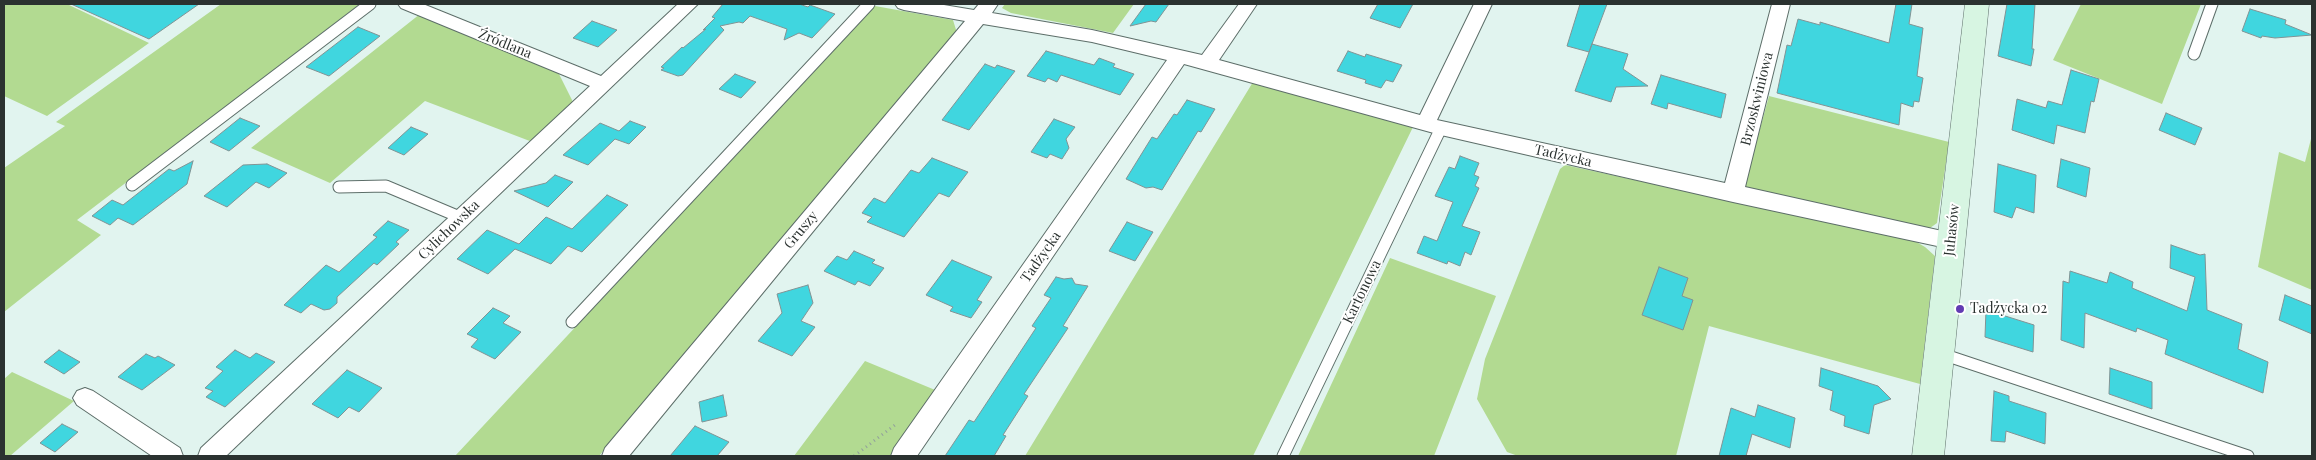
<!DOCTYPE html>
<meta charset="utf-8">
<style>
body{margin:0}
#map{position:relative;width:2316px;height:460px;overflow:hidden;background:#e1f4ef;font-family:"Playfair Display",serif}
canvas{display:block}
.frame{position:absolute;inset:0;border:5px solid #2b3230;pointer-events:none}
</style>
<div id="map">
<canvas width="2316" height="460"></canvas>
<div class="frame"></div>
</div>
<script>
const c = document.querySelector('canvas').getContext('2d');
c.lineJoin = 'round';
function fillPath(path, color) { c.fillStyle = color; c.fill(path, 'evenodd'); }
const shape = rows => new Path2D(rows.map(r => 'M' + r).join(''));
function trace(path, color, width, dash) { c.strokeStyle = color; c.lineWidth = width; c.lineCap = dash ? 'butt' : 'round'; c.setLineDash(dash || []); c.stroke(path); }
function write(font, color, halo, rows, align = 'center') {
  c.font = font + ' "Playfair Display",serif'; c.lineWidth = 4; c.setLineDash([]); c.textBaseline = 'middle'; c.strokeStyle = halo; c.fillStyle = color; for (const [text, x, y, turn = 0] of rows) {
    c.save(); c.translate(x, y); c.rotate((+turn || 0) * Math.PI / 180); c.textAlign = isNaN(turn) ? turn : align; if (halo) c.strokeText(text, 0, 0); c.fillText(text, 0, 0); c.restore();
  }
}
fillPath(shape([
 [4,4,67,4,149,43,47,116,4,96],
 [221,4,360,4,77,220,101,235,4,312,4,168,65,126,56,122],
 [1005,4,1134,4,1113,33,1011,13,1002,8],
 [2081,4,2201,4,2162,104,2053,60],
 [875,6,953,20,957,33,599,456,455,456],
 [420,14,557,70,574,104,535,143,425,101,330,183,251,148],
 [1253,82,1413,127,1253,456,1025,456],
 [1769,96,1949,142,1937,223,1930,228,1744,187],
 [2312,135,2312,290,2258,267,2279,152,2305,162],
 [1565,165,1913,240,1925,247,1935,256,1920,384,1709,326,1676,456,1518,456,1507,452,1477,399,1485,359,1560,169],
 [1390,258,1496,296,1434,456,1298,456],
 [865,361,940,392,896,456,794,456],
 [12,372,74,401,10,456,4,456,4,379]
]), '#b2da91');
const building = shape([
 [71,4,199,4,149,39,71,4],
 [723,4,799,4,808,7,810,5,835,14,812,38,799,33,784,40,787,29,750,16,743,23,739,22,720,26,724,30,683,75,678,76,661,70,664,68,661,67,682,47,683,48,706,29,703,30,715,18,712,17,723,4],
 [1146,4,1169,4,1156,22,1151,21,1130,26,1146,4],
 [1378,4,1413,4,1400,28,1370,18,1378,4],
 [1580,4,1607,4,1589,52,1567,46,1580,4],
 [1896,4,1912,4,1909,24,1923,28,1917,76,1923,78,1919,102,1914,101,1913,107,1901,103,1899,125,1777,93,1787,45,1791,46,1798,19,1820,25,1820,22,1889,43,1896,4],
 [2007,4,2035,4,2032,49,2034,49,2031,66,1998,56,2007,4],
 [2250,9,2286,20,2285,24,2312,35,2275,38,2262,36,2261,38,2242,31,2250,9],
 [592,21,617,30,598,47,573,38,592,21],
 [358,27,380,36,329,76,306,67,358,27],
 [1592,44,1628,54,1623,69,1648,86,1616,87,1611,102,1575,91,1592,44],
 [1046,51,1094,65,1099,58,1115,64,1113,67,1134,74,1120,95,1061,75,1057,82,1048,78,1045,82,1027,76,1046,51],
 [1348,51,1365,57,1366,54,1402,65,1393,82,1386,80,1381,88,1365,83,1366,80,1337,71,1348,51],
 [985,64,995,68,997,65,1015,71,969,130,942,120,985,64],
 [2071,70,2099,79,2094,102,2091,101,2085,133,2057,125,2054,144,2012,130,2017,99,2046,108,2048,101,2062,105,2071,70],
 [735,74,756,82,741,98,719,89,735,74],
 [1661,75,1726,94,1721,118,1668,103,1667,109,1651,104,1661,75],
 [1187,100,1215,109,1201,132,1198,131,1162,190,1153,187,1146,188,1126,179,1152,137,1157,139,1174,114,1177,115,1187,100],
 [2166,113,2202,128,2195,145,2159,130,2166,113],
 [240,118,260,126,229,151,210,142,240,118],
 [1054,119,1075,127,1066,139,1069,148,1062,159,1050,154,1047,158,1031,152,1054,119],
 [630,121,646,127,629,144,615,139,588,165,563,155,600,123,619,131,630,121],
 [411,127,428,134,404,155,388,148,411,127],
 [1460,156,1479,163,1474,175,1479,177,1475,186,1479,188,1462,226,1480,232,1471,255,1465,252,1460,266,1448,261,1447,264,1417,253,1424,236,1437,241,1453,202,1435,196,1449,167,1455,169,1460,156],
 [932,158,968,172,949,197,939,193,904,237,867,222,872,217,862,213,874,198,885,203,911,170,919,173,932,158],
 [2061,159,2090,168,2086,197,2057,187,2061,159],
 [193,161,187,184,133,225,118,218,110,225,92,216,112,200,123,205,169,169,174,171,193,161],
 [267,164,287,173,269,188,256,182,227,207,204,196,243,165,267,164],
 [1998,164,2036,175,2034,213,2016,207,2012,218,1994,212,1998,164],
 [555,175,573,182,548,207,514,191,546,183,555,175],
 [607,195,628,205,582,252,568,246,551,264,515,249,488,274,457,259,487,230,519,244,546,217,572,229,607,195],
 [388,221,409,230,396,242,399,244,377,265,374,263,337,297,337,303,330,309,324,310,311,304,301,313,284,305,326,265,339,272,377,237,373,235,388,221],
 [1127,222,1153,232,1135,261,1109,251,1127,222],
 [2171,245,2200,255,2205,254,2207,310,2242,324,2238,349,2268,362,2263,393,2165,354,2168,340,2137,328,2136,332,2085,313,2084,348,2061,340,2063,281,2069,283,2070,271,2107,283,2110,272,2133,282,2132,288,2187,311,2195,277,2170,268,2171,245],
 [854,251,875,260,872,263,884,268,870,286,858,281,855,285,824,271,837,256,847,260,854,251],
 [952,260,992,277,977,300,982,302,971,318,950,311,953,307,926,295,952,260],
 [1659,267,1688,278,1682,296,1693,300,1683,330,1642,315,1659,267],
 [1056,277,1064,279,1072,278,1075,284,1088,286,1063,326,1068,328,1024,394,1028,396,1003,435,1006,436,994,456,945,456,969,420,974,422,1036,328,1032,326,1051,298,1044,295,1056,277],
 [808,285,813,303,801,321,815,327,792,356,758,341,782,313,777,294,808,285],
 [2285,295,2312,306,2312,334,2279,320,2285,295],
 [493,308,510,316,503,323,521,332,495,359,471,347,478,339,467,334,493,308],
 [1986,310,2034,325,2033,352,1985,337,1986,310],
 [59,350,80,362,64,374,44,362,59,350],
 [235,350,250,358,256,353,275,362,225,407,206,397,213,391,205,388,223,371,216,367,235,350],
 [146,354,155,358,158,356,175,365,142,390,118,377,146,354],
 [1821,368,1878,386,1891,399,1874,405,1869,434,1844,426,1845,416,1830,410,1833,391,1819,386,1821,368],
 [2110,368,2152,382,2152,409,2109,394,2110,368],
 [347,370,382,388,359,412,349,407,338,418,312,404,347,370],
 [1994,391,2009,396,2009,401,2046,413,2045,444,2006,431,2005,442,1991,441,1994,391],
 [723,395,727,416,702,422,699,402,723,395],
 [1758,405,1795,418,1790,448,1752,434,1746,456,1719,456,1731,408,1755,417,1758,405],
 [62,424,78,432,55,452,40,443,62,424],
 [695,426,729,442,717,456,670,456,695,426]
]);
fillPath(building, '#40d6df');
trace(building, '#819394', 1);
const lane = shape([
 [2194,54,2212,4],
 [132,185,370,4],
 [339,187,386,186,462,218],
 [572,322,869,4],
 [1939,353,2248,456],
 [1283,456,1441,128]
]);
const street = shape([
 [398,4,423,4,601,76,678,4,698,4,226,456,198,456,201,448,590,86,401,8,398,4],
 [895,4,938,4,974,10,979,4,998,4,992,13,1092,30,1202,55,1239,4,1257,4,1219,60,1420,115,1474,4,1492,4,1437,120,1725,183,1772,4,1790,4,1745,187,1951,233,1959,235,1962,241,1959,247,1951,249,1733,202,1441,135,1184,64,917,456,891,456,894,448,1167,60,1092,42,983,24,629,456,602,456,605,448,965,21,904,10,898,8,895,4],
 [85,388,93,391,180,448,183,456,152,456,77,405,73,398,77,391,85,388]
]);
const secondary = shape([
 [1965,4,1989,4,1944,456,1912,456,1965,4]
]);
trace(lane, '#5d6e69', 13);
trace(street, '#5d6e69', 2);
trace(secondary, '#5d6e69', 1);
trace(shape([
 [854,456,895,425]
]), '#919f9b', 3, [1, 4]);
trace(lane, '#fff', 11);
fillPath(street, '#fff');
fillPath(secondary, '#d7f5e2');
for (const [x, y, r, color] of [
 [1960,309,5,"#623bb3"]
]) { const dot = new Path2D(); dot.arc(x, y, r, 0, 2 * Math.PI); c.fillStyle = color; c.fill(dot); trace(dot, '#fff', 2); }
write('14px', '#2b3230', '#fff', [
 ["Źródlana",505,44,22],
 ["Brzoskwiniowa",1757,99,-76],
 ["Tadżycka",1563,156,13],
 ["Cylichowska",449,230,-44],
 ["Gruszy",801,230,-50],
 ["Juhasów",1952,230,-84],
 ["Tadżycka",1041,257,-55],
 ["Kartonowa",1362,292,-64]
]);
write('14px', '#2b3230', '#fff', [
 ["Tadżycka 02",1970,309]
], 'left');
</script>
